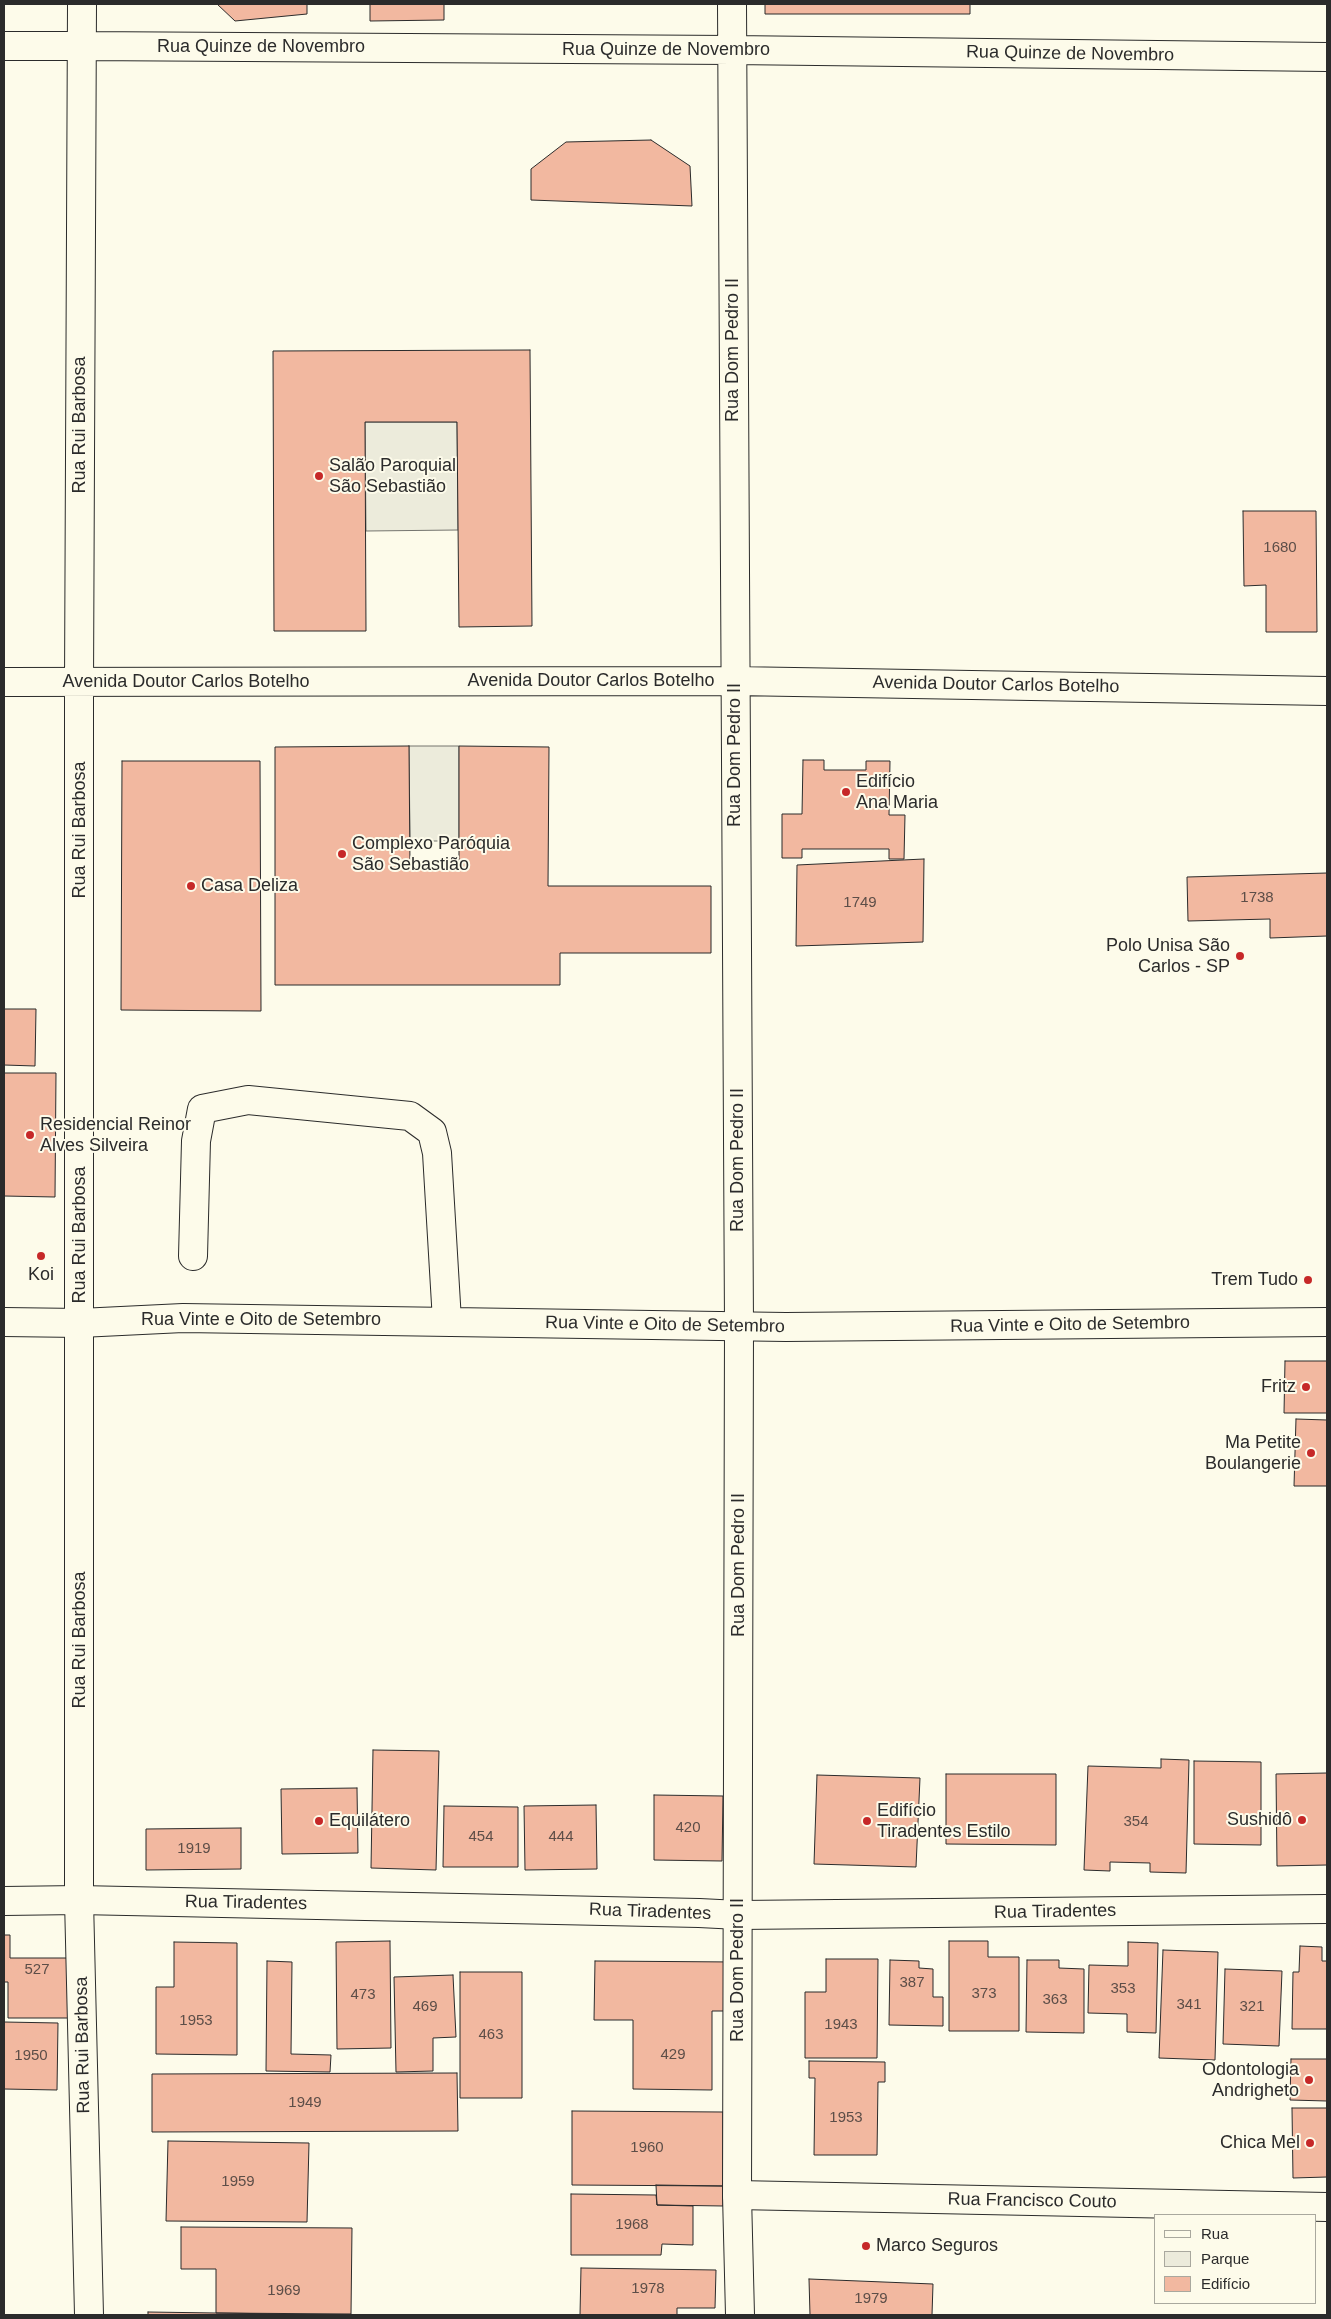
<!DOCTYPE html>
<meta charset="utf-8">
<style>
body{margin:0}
#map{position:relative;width:1331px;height:2319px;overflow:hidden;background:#fdfbea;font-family:Arial,sans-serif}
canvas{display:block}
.frame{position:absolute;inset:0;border:5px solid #2b2b2b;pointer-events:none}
.legend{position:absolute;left:1154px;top:2214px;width:162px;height:90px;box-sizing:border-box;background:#fdfbea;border:1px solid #a9a89e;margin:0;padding:6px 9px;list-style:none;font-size:15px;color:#2b2b2b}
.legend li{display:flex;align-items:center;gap:10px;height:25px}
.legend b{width:25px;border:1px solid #a9a89e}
</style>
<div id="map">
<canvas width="1331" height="2319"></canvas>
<div class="frame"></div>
<ul class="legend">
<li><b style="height:6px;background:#fdfbea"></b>Rua</li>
<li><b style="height:14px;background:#ecebdb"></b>Parque</li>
<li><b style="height:14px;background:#f2b8a0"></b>Edifício</li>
</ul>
</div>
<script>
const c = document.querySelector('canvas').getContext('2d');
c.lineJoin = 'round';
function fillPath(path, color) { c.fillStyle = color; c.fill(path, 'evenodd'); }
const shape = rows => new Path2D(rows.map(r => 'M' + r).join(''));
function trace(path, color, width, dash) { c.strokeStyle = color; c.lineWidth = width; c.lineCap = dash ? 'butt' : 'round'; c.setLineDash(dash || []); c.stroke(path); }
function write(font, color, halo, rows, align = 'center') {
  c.font = font + ' Arial,sans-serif'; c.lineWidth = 4; c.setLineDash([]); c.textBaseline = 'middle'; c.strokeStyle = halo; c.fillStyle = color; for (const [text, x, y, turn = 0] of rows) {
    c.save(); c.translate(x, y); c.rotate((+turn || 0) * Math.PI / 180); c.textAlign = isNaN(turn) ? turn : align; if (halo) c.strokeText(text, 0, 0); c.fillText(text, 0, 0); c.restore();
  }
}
const green = shape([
 [365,422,457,422,458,530,366,531,365,422],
 [409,746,459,746,459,841,410,841,409,746]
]);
fillPath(green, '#ecebdb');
trace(green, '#74746e', 1);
const building = shape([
 [217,4,307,4,307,14,235,21,217,4],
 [370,4,444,4,444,20,370,21,370,4],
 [765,4,970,4,970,14,765,14,765,4],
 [651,140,690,166,692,206,531,200,531,169,566,142,651,140],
 [530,350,532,626,459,627,457,422,365,422,366,631,274,631,273,351,530,350],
 [1243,511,1316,511,1317,632,1266,632,1266,585,1244,586,1243,511],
 [409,746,410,868,459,868,459,746,549,747,548,886,711,886,711,953,560,953,560,985,275,985,275,747,409,746],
 [803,760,824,760,824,770,866,770,866,761,890,761,889,815,905,815,904,859,889,859,889,849,802,849,802,858,782,858,782,814,802,814,803,760],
 [122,761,260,761,261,1011,121,1010,122,761],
 [924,859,923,942,796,946,797,865,924,859],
 [1327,873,1327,936,1270,938,1270,919,1188,921,1187,877,1327,873],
 [4,1009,36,1009,35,1066,4,1065,4,1009],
 [4,1073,56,1073,55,1197,4,1196,4,1073],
 [1285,1361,1327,1361,1327,1413,1284,1413,1285,1361],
 [1296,1419,1327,1420,1327,1486,1294,1486,1296,1419],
 [373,1750,439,1751,436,1870,371,1868,373,1750],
 [1161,1759,1189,1760,1186,1873,1150,1872,1150,1863,1110,1862,1110,1871,1084,1870,1088,1766,1161,1768,1161,1759],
 [1194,1761,1261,1762,1261,1845,1194,1844,1194,1761],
 [1327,1773,1327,1865,1277,1866,1276,1774,1327,1773],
 [946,1774,1056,1774,1056,1845,946,1844,946,1774],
 [817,1775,920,1778,916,1867,814,1864,817,1775],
 [357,1788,358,1853,282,1854,281,1789,357,1788],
 [654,1795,723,1796,722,1861,654,1860,654,1795],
 [596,1805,597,1869,525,1870,524,1806,596,1805],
 [444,1806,518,1807,518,1867,443,1867,444,1806],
 [241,1828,241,1869,146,1870,146,1829,241,1828],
 [4,1935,10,1935,10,1958,70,1958,71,2018,8,2018,8,1982,4,1982,4,1935],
 [390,1941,391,2048,337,2049,336,1942,390,1941],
 [949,1941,988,1941,988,1957,1019,1957,1019,2031,949,2031,949,1941],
 [174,1942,237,1943,237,2055,156,2054,156,1987,174,1987,174,1942],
 [1128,1942,1158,1943,1156,2033,1127,2032,1127,2014,1088,2013,1089,1965,1128,1966,1128,1942],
 [1300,1946,1322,1947,1322,1961,1327,1961,1327,2029,1292,2029,1293,1972,1299,1972,1300,1946],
 [1163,1950,1218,1952,1215,2060,1159,2058,1163,1950],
 [826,1959,878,1959,877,2058,805,2058,805,1992,826,1992,826,1959],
 [890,1960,919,1961,919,1968,933,1969,933,1997,943,1997,943,2026,889,2025,890,1960],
 [1027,1960,1059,1960,1059,1968,1084,1969,1084,2033,1026,2032,1027,1960],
 [267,1961,292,1962,291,2054,331,2055,330,2072,266,2071,267,1961],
 [595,1961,735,1962,734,2011,712,2011,712,2090,633,2089,633,2020,594,2020,595,1961],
 [1225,1969,1282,1971,1279,2046,1223,2044,1225,1969],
 [460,1972,522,1972,522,2098,460,2098,460,1972],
 [453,1975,456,2037,433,2038,433,2071,396,2072,394,1977,453,1975],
 [4,2022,58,2023,57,2090,4,2089,4,2022],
 [1291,2059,1327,2059,1327,2101,1290,2100,1291,2059],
 [809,2061,885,2062,885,2082,878,2082,877,2155,814,2155,815,2078,809,2078,809,2061],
 [457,2073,458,2131,152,2132,152,2074,457,2073],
 [1292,2108,1327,2108,1327,2177,1293,2178,1292,2108],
 [572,2111,723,2112,723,2186,572,2185,572,2111],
 [168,2141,309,2143,307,2222,166,2221,168,2141],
 [656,2185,723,2186,723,2206,657,2205,656,2185],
 [571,2194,656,2195,657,2205,693,2206,693,2245,662,2244,661,2255,571,2255,571,2194],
 [181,2227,352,2228,351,2314,216,2313,216,2269,181,2269,181,2227],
 [581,2268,716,2270,715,2308,677,2308,677,2315,580,2315,581,2268],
 [809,2279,933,2284,932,2315,810,2315,809,2279],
 [148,2312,284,2314,284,2315,148,2315,148,2312]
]);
fillPath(building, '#f2b8a0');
trace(building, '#2b2b2b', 1);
const street = shape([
 [4,46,82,46],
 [193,1256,196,1141,202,1109,248,1100,410,1116,432,1132,437,1153,447,1321],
 [4,1322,80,1323,183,1318,786,1327,1327,1322],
 [4,1901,79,1900,699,1913,739,1915,1327,1909],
 [737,2195,1327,2207]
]);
const secondary = shape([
 [82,4,79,683,79,1900,89,2315],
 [732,4,739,1326,737,2195,740,2315],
 [82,46,732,50,1327,57],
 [4,682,735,681,1327,691]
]);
trace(street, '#2b2b2b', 30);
trace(secondary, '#2b2b2b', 30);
trace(street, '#fdfbea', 28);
trace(secondary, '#fdfbea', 28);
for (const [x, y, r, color] of [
 [319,476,5,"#c62828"],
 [846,792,5,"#c62828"],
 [342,854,5,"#c62828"],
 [191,886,5,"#c62828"],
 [1240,956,5,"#c62828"],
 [30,1135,5,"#c62828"],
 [41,1256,5,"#c62828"],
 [1308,1280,5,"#c62828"],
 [1306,1387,5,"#c62828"],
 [1311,1453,5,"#c62828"],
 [1302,1820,5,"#c62828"],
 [319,1821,5,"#c62828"],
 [867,1821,5,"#c62828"],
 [1309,2080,5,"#c62828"],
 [1310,2143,5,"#c62828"],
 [866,2246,5,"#c62828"]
]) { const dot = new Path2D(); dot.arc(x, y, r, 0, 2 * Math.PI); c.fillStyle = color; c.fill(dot); trace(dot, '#fdfbea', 2); }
write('15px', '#5d4e48', null, [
 ["1680",1280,548],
 ["1738",1257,898],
 ["1749",860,903],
 ["354",1136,1822],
 ["420",688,1828],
 ["454",481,1837],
 ["444",561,1837],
 ["1919",194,1849],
 ["527",37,1970],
 ["387",912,1983],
 ["353",1123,1989],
 ["373",984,1994],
 ["473",363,1995],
 ["363",1055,2000],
 ["341",1189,2005],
 ["469",425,2007],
 ["321",1252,2007],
 ["1953",196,2021],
 ["1943",841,2025],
 ["463",491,2035],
 ["429",673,2055],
 ["1950",31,2056],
 ["1949",305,2103],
 ["1953",846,2118],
 ["1960",647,2148],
 ["1959",238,2182],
 ["1968",632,2225],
 ["1978",648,2289],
 ["1969",284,2291],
 ["1979",871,2299]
]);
write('18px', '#2b2b2b', '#fdfbea', [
 ["Rua Quinze de Novembro",261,47],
 ["Rua Quinze de Novembro",666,50],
 ["Rua Quinze de Novembro",1070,54,1],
 ["Rua Dom Pedro II",733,350,-90],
 ["Rua Rui Barbosa",80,425,-90],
 ["Avenida Doutor Carlos Botelho",591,681],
 ["Avenida Doutor Carlos Botelho",186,682],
 ["Avenida Doutor Carlos Botelho",996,685,1],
 ["Rua Dom Pedro II",735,755,-90],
 ["Rua Rui Barbosa",80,830,-90],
 ["Rua Dom Pedro II",738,1160,-90],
 ["Rua Rui Barbosa",80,1235,-90],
 ["Rua Vinte e Oito de Setembro",261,1320],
 ["Rua Vinte e Oito de Setembro",665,1325,1],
 ["Rua Vinte e Oito de Setembro",1070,1325,-1],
 ["Rua Dom Pedro II",739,1565,-90],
 ["Rua Rui Barbosa",80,1640,-90],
 ["Rua Tiradentes",246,1903,1],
 ["Rua Tiradentes",650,1912,2],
 ["Rua Tiradentes",1055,1912,-1],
 ["Rua Dom Pedro II",738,1970,-90],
 ["Rua Rui Barbosa",83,2045,-91],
 ["Rua Francisco Couto",1032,2201,1]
]);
write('18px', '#2b2b2b', '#fdfbea', [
 ["Salão Paroquial",329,466],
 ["São Sebastião",329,487],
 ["Edifício",856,782],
 ["Ana Maria",856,803],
 ["Complexo Paróquia",352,844],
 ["São Sebastião",352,865],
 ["Casa Deliza",201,886],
 ["Polo Unisa São",1230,946,"right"],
 ["Carlos - SP",1230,967,"right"],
 ["Residencial Reinor",40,1125],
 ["Alves Silveira",40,1146],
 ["Koi",41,1275,"center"],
 ["Trem Tudo",1298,1280,"right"],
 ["Fritz",1296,1387,"right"],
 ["Ma Petite",1301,1443,"right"],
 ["Boulangerie",1301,1464,"right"],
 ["Edifício",877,1811],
 ["Tiradentes Estilo",877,1832],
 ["Sushidô",1292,1820,"right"],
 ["Equilátero",329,1821],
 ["Odontologia",1299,2070,"right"],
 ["Andrigheto",1299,2091,"right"],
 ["Chica Mel",1300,2143,"right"],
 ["Marco Seguros",876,2246]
], 'left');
</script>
